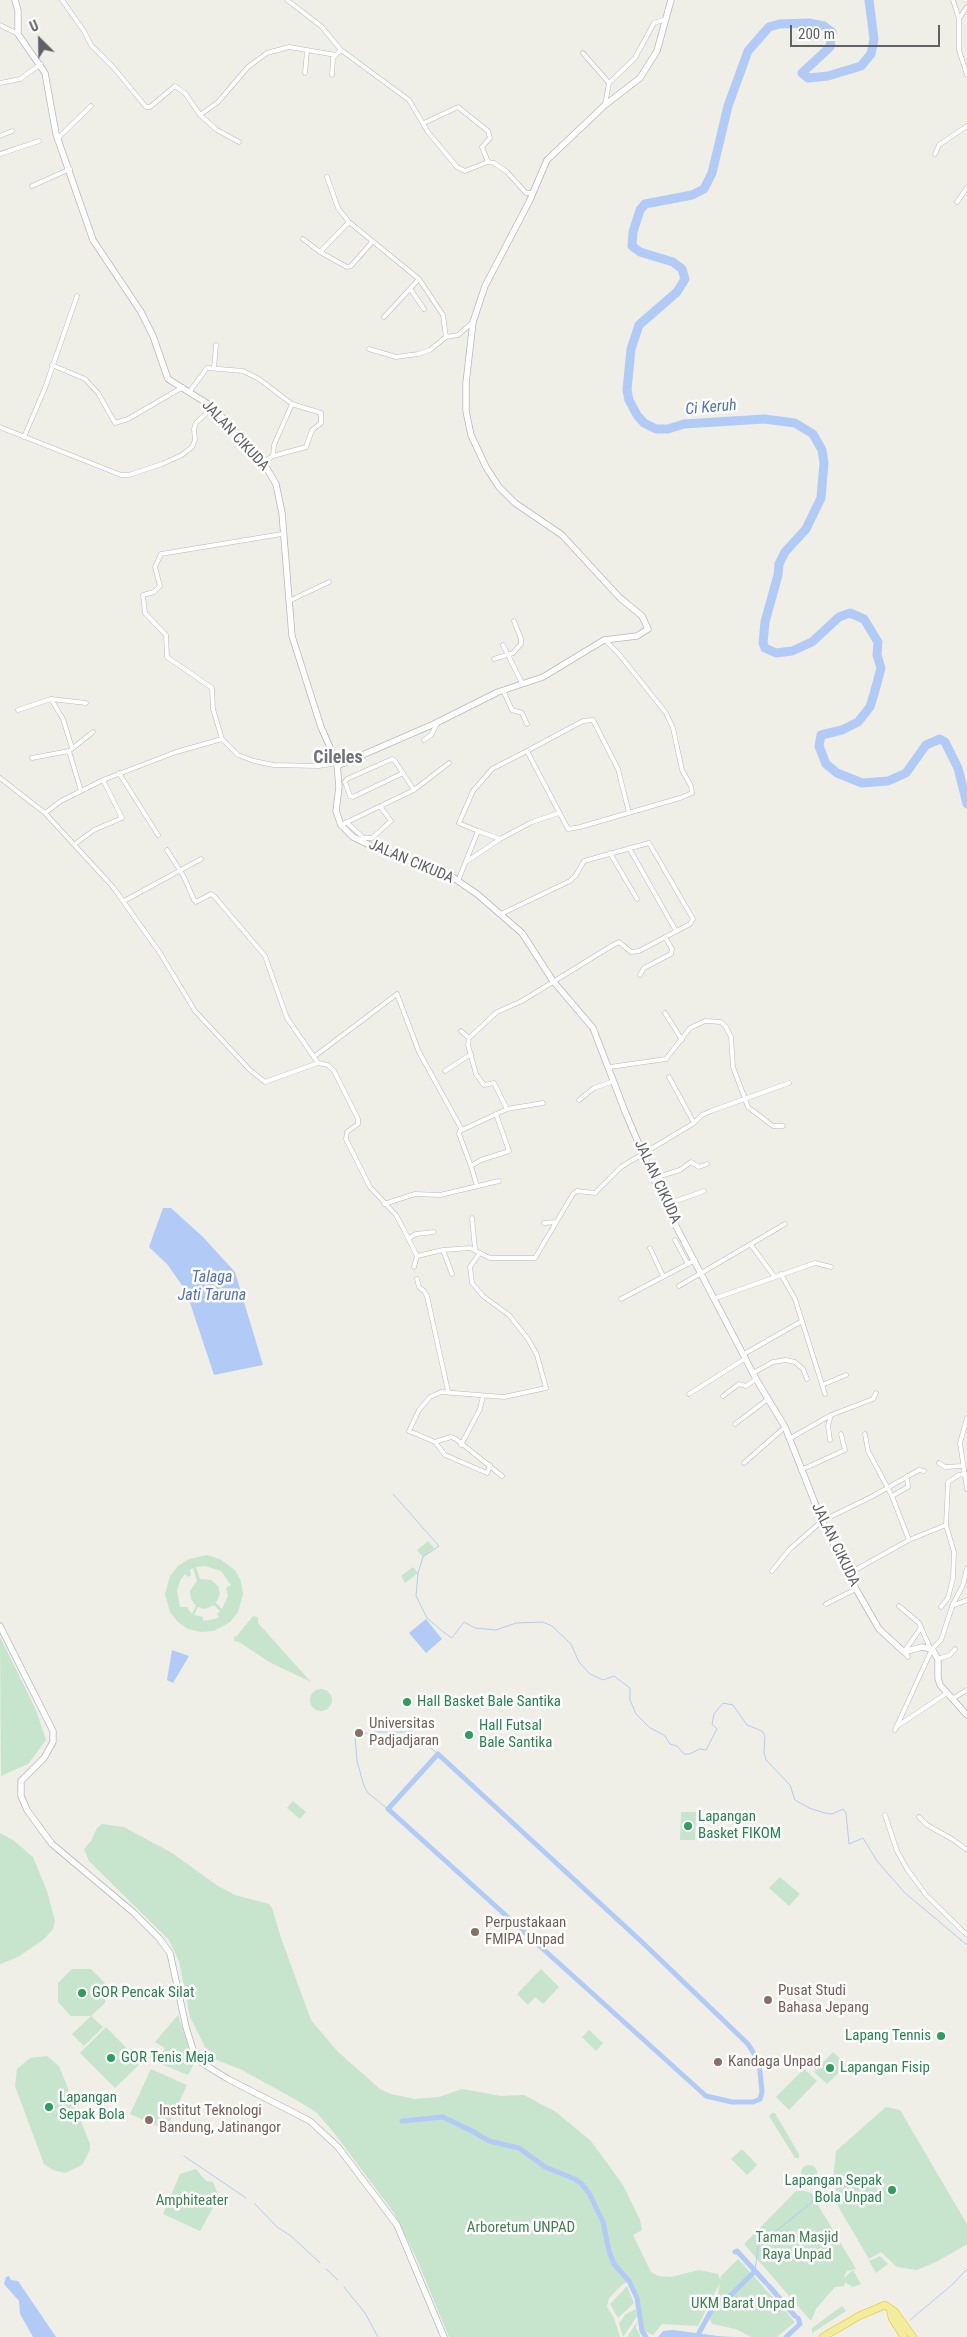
<!DOCTYPE html>
<style>
body{margin:0}
#map{position:relative;width:967px;height:2337px;overflow:hidden;background:#efefe8;font-family:"Roboto Condensed",sans-serif}
canvas{display:block}
.north{position:absolute;left:15px;top:15px;width:50px;height:50px;-webkit-text-stroke:4px #fff;paint-order:stroke;rotate:337deg;font-size:14px;font-weight:700;line-height:20px;text-align:center;color:#5f6166}
.north::after{content:'';display:block;margin:auto;width:18px;height:22px;background:#5f6166;clip-path:polygon(50% 0,100% 100%,50% 72%,0 100%)}
.scale{position:absolute;left:790px;top:25px;width:150px;height:22px;box-sizing:border-box;border:2px solid #5f6166;border-top:0;padding-left:6px;font-size:15px;line-height:18px;white-space:nowrap;color:#5f6166;-webkit-text-stroke:4px #fff;paint-order:stroke}
</style>
<div id="map">
<canvas width="967" height="2337"></canvas>
<div class="north">U</div>
<div class="scale">200 m</div>
</div>
<script>
const c = document.querySelector('canvas').getContext('2d');
c.lineJoin = 'round';
function fillPath(path, color) { c.fillStyle = color; c.fill(path, 'evenodd'); }
const shape = rows => new Path2D(rows.map(r => 'M' + r).join(''));
function trace(path, color, width, dash) { c.strokeStyle = color; c.lineWidth = width; c.lineCap = dash ? 'butt' : 'round'; c.setLineDash(dash || []); c.stroke(path); }
function write(font, color, halo, rows, align = 'center') {
  c.font = font + ' "Roboto Condensed",sans-serif'; c.lineWidth = 5; c.setLineDash([]); c.textBaseline = 'middle'; c.strokeStyle = halo; c.fillStyle = color; for (const [text, x, y, turn = 0] of rows) {
    c.save(); c.translate(x, y); c.rotate((+turn || 0) * Math.PI / 180); c.textAlign = isNaN(turn) ? turn : align; if (halo) c.strokeText(text, 0, 0); c.fillText(text, 0, 0); c.restore();
  }
}
fillPath(shape([
 [428,1541,434,1548,423,1557,417,1550],
 [207,1555,220,1559,235,1570,241,1581,243,1594,238,1612,230,1622,214,1631,201,1632,188,1629,178,1622,170,1612,165,1594,170,1576,178,1566,189,1559],
 [205,1566,221,1571,231,1585,226,1588,228,1596,222,1609,216,1603,220,1594,218,1586,211,1580,200,1579,196,1567],
 [193,1568,197,1581,190,1591,191,1599,196,1606,192,1614,187,1607,180,1607,177,1590,181,1579,185,1574,188,1577,191,1575,190,1570],
 [214,1605,220,1611,217,1614,219,1617,215,1619,203,1621,203,1617,194,1615,198,1607,205,1609],
 [413,1567,418,1573,405,1583,401,1576],
 [253,1616,258,1617,258,1623,311,1682,271,1663,239,1642,234,1641,234,1636,236,1637],
 [0,1637,36,1710,46,1740,28,1764,1,1776],
 '310 1700a11 11 0 1 1 22 0a11 11 0 1 1-22 0Z',
 [293,1801,306,1812,300,1819,287,1808],
 [681,1812,696,1812,695,1840,680,1840],
 [102,1824,124,1827,172,1853,218,1886,235,1895,269,1904,272,1908,281,1938,311,2020,337,2051,380,2089,391,2094,415,2099,439,2097,462,2089,501,2096,524,2095,556,2112,591,2141,623,2185,640,2220,642,2230,633,2235,651,2272,658,2276,671,2277,699,2270,718,2274,720,2280,721,2276,738,2259,795,2322,777,2337,751,2337,736,2329,712,2324,707,2313,718,2293,720,2283,698,2326,662,2324,653,2335,644,2331,636,2298,628,2282,623,2284,609,2298,607,2307,614,2318,620,2337,449,2337,415,2255,394,2213,335,2134,317,2113,298,2101,240,2069,214,2059,209,2055,190,2017,179,1961,169,1940,89,1861,84,1849,91,1841,97,1828],
 [0,1833,13,1840,33,1857,47,1891,55,1921,53,1929,43,1940,18,1957,0,1964],
 [780,1877,800,1894,789,1906,769,1888],
 [72,1969,91,1969,106,1984,105,2003,91,2016,103,2027,84,2046,72,2034,91,2016,71,2016,58,2002,58,1983],
 [541,1969,559,1987,543,2004,535,1997,528,2005,517,1994],
 [178,2015,190,2051,196,2060,188,2075,156,2062,165,2048,155,2042],
 [106,2027,141,2063,115,2088,80,2053],
 [589,2030,603,2043,596,2051,582,2037],
 [833,2052,847,2065,827,2084,814,2072],
 [47,2056,59,2066,90,2144,90,2150,82,2165,65,2173,53,2170,44,2164,15,2086,17,2069,30,2058],
 [151,2069,187,2085,166,2130,130,2114],
 [804,2069,817,2081,789,2110,776,2097],
 [886,2107,900,2110,967,2224,967,2244,938,2261,917,2270,897,2267,881,2252,869,2259,832,2196,837,2193,833,2179,836,2151],
 [772,2113,775,2113,799,2154,799,2158,795,2158,769,2116],
 [742,2149,757,2165,747,2175,731,2159],
 '801 2173a8 8 0 1 1 16 0a8 8 0 1 1-16 0Z',
 [196,2169,206,2181,213,2182,219,2197,200,2231,163,2214,180,2174],
 [801,2190,811,2193,856,2269,847,2271,845,2274,844,2278,853,2270,861,2284,853,2287,845,2282,844,2286,835,2287,816,2309,811,2321,744,2244,796,2191],
 [880,2256,888,2264,876,2273,869,2261],
 [627,2286,634,2303,618,2318,610,2304],
 [842,2306,846,2311,812,2333,812,2328],
 [636,2309,637,2316,623,2337,619,2323,626,2314],
 [637,2322,636,2328,641,2337,627,2337]
]), '#c7e4cd');
fillPath(shape([
 [163,1208,171,1208,203,1237,235,1272,263,1365,214,1375,186,1291,167,1264,149,1247],
 [426,1619,442,1639,426,1653,409,1633],
 [172,1650,189,1656,173,1683,167,1680],
 [9,2276,11,2280,18,2281,56,2337,33,2337,20,2314,19,2301,4,2284,6,2277],
 [673,2330,718,2336,733,2337,658,2337,663,2331]
]), '#b1cbf6');
trace(shape([
 [393,1494,439,1546,423,1557,418,1573,416,1596,427,1618,442,1631,452,1638,464,1622,475,1628,496,1630,516,1623,543,1622,552,1626,571,1644,579,1662,590,1674,603,1680,614,1676,630,1688,630,1700,636,1714,649,1727,665,1736,670,1744,677,1746,684,1754,690,1754,699,1749,706,1750,717,1729,712,1724,714,1714,723,1703,733,1705,747,1725,762,1731,765,1736,764,1752,766,1760,790,1785,795,1800,809,1808,825,1813,832,1814,843,1809,846,1813,849,1844,863,1838,877,1861,905,1893,967,1945],
 [388,1809,368,1793,364,1786,357,1761,355,1735,376,1732,412,1732,438,1754],
 [184,2156,246,2198],
 [255,2204,277,2227,291,2236,320,2263],
 [758,2244,760,2231,764,2227],
 [326,2269,338,2280],
 [755,2271,758,2246,812,2202,813,2199,811,2194],
 [344,2287,365,2313,378,2337],
 [910,2320,953,2284,967,2269]
]), '#b1cbf6', 1);
trace(shape([
 [438,1754,643,1943,748,2044,759,2062,762,2092,760,2099,753,2102,732,2102,706,2096,388,1809,438,1754],
 [402,2121,443,2117,472,2131,489,2141,519,2148,545,2167,575,2179,582,2184,589,2193,603,2222,609,2251,614,2264,629,2281,637,2298,642,2331,646,2337],
 [735,2252,737,2251,766,2283],
 [769,2286,795,2316],
 [699,2333,716,2302,731,2295,755,2271],
 [786,2337,800,2324,798,2318]
]), '#b1cbf6', 5);
trace(shape([
 [869,0,874,39,871,54,861,66,828,76,808,78,802,73,830,47,832,32,824,26,809,23,779,24,769,27,748,51,728,106,712,173,704,189,692,195,645,204,640,210,633,232,632,246,640,252,673,262,682,269,685,279,677,292,639,325,631,349,627,390,629,400,637,415,644,423,656,429,668,429,684,424,764,419,795,423,813,434,822,450,824,463,821,498,806,529,785,552,779,564,778,575,765,622,763,643,765,648,776,653,792,651,812,642,839,617,850,613,864,619,878,642,877,655,881,668,874,694,870,707,858,722,842,730,821,735,819,746,826,764,837,773,862,783,888,781,906,773,926,745,940,739,945,742,958,768,967,804]
]), '#b1cbf6', 9);
const street = shape([
 [62,0,84,31,91,45,114,68,146,107,150,107,175,86,185,93,200,115,218,102,248,67,267,53,289,47,336,55],
 [287,0,321,26,341,50],
 [953,0,959,19,959,50,967,75],
 [959,19,967,7],
 [0,25,18,34],
 [583,53,609,83,605,105],
 [305,73,307,51],
 [332,75,333,58,341,50,409,100,428,132,457,167,465,171,488,162,494,163,507,172,526,193,532,193],
 [0,83,20,79,41,64],
 [609,83,635,58,654,23,666,19],
 [200,115,217,130,239,142],
 [424,123,458,107,488,131,490,138,482,147,488,162],
 [0,136,12,131],
 [57,139,91,106],
 [0,154,39,141],
 [935,154,939,145,967,126],
 [327,177,338,208,349,222,419,279,443,315,446,337],
 [32,186,70,169],
 [957,202,967,188],
 [303,239,320,252,347,267,351,266,372,242],
 [320,252,349,222],
 [411,290,424,309],
 [384,317,419,279],
 [369,349,396,357,418,354,430,350,446,337,458,335,473,322],
 [52,365,85,379,98,393,115,423,128,419,183,387],
 [214,368,216,345],
 [190,391,207,368,243,371,259,379,292,404,321,413,321,423,312,430,306,447,273,456],
 [0,427,121,475,129,475,162,464,182,455,192,447,195,440,194,429,196,423,213,407],
 [24,437,45,388,77,296],
 [263,462,273,456,274,445,292,404],
 [282,534,161,554,155,567,160,586,154,592,143,595,145,613,166,635,167,657,212,688,213,709,222,739,238,755,254,761,274,765,319,766,337,763],
 [289,601,329,582],
 [605,640,618,653,666,713,673,728,682,770,691,786,692,793,680,798,580,827,568,829,527,751,583,721,593,720,618,769,629,813],
 [503,645,522,683],
 [494,659,513,653,521,644,521,639,514,621],
 [503,690,512,710,522,713,527,724],
 [51,699,63,719,72,748],
 [18,710,51,699,86,703],
 [424,740,431,735,438,722],
 [69,751,81,791],
 [32,758,69,751,93,732],
 [119,773,158,835],
 [403,773,353,797,350,796,345,782,347,779,392,759,395,761,414,790],
 [0,778,45,813,113,887,160,953,195,1011,250,1070,265,1082,318,1063,328,1065,334,1071,358,1119,358,1124,347,1132,346,1139,370,1187,396,1215,402,1226,417,1256,414,1267],
 [45,813,61,801,103,780,176,752,222,739],
 [346,822,364,838,372,838,391,821,380,806],
 [341,825,414,790,449,763],
 [478,831,500,839],
 [75,844,94,830,122,818,103,780],
 [629,848,676,931],
 [167,850,184,877,194,900,196,902,211,894,214,896,265,956,287,1018,318,1063],
 [610,853,637,899],
 [466,862,500,839,532,822,559,813],
 [458,881,478,831,459,823,473,791,492,769,527,751],
 [124,901,201,859],
 [640,975,644,968,671,954,672,949,665,937],
 [665,1013,682,1040],
 [461,1031,469,1038],
 [315,1056,397,994,419,1052,462,1130],
 [610,1067,666,1059,690,1028,705,1021,721,1022,726,1027,731,1037,733,1067,748,1107,773,1126,783,1126],
 [445,1071,471,1054],
 [579,1100,594,1088,614,1081],
 [507,1109,543,1103],
 [694,1123,702,1115,711,1111,789,1083],
 [471,1166,459,1134,460,1131,507,1109,494,1083,484,1085,476,1074,468,1045,469,1038,497,1012,522,1001,613,945,619,942,631,952,639,951,690,924,693,919,649,843,584,861,576,875,570,881,501,914],
 [654,1178,680,1170,691,1162,699,1167,707,1164],
 [477,1186,471,1166,481,1160,509,1151,496,1114],
 [384,1204,415,1194,440,1195,499,1181],
 [665,1205,704,1191],
 [472,1218,475,1249],
 [544,1223,556,1222],
 [409,1238,416,1234,434,1232],
 [675,1240,688,1264],
 [751,1245,774,1276],
 [650,1248,663,1276],
 [443,1250,452,1274],
 [479,1254,470,1267,472,1283,483,1296,509,1315,528,1339,537,1355,546,1388,504,1397,441,1392,430,1397,419,1410,409,1431,435,1442,445,1455,487,1473,490,1465],
 [417,1256,443,1250,470,1248,490,1258,535,1258,573,1194,577,1191,595,1193,621,1167,694,1123,669,1077],
 [781,1274,795,1299,825,1394],
 [417,1279,419,1287,424,1291,427,1296,448,1391],
 [679,1286,785,1224],
 [716,1298,815,1263,831,1267],
 [621,1299,695,1260],
 [744,1354,802,1321],
 [753,1373,773,1362,786,1360,795,1362,803,1369,807,1379],
 [822,1385,846,1375],
 [689,1394,746,1358],
 [723,1396,739,1384,746,1386,756,1379],
 [967,1418,960,1443,967,1489],
 [735,1424,768,1399],
 [789,1439,831,1415,873,1399,876,1393],
 [830,1440,828,1426,831,1415],
 [435,1442,451,1437,456,1439,502,1476],
 [461,1445,480,1409,483,1396],
 [744,1463,785,1427],
 [939,1463,945,1467,962,1466],
 [801,1470,845,1450,841,1434],
 [892,1496,908,1487,907,1476],
 [909,1540,946,1525],
 [772,1571,790,1549,822,1521,873,1496,919,1470,924,1471],
 [848,1574,909,1540,892,1496,868,1451,865,1434],
 [826,1604,856,1589],
 [899,1606,919,1623,930,1648],
 [952,1606,967,1600],
 [941,1607,948,1598,953,1578,954,1552,946,1525,948,1482,959,1475,965,1474],
 [908,1657,904,1652,920,1629],
 [938,1659,950,1655,955,1649],
 [952,1699,967,1690],
 [896,1727,947,1693],
 [895,1730,932,1649,941,1640,953,1604,963,1585,967,1568],
 [885,1815,897,1851,907,1869,926,1895,967,1935],
 [919,1817,927,1825,952,1839,967,1850]
]);
const secondary = shape([
 [15,0,18,11,18,34,45,73,56,134,93,240,141,312,153,336,168,379,213,407,263,462,276,484,282,513,292,636,321,727,337,763,339,787,336,811,341,825,353,837,376,848,451,876,477,894,522,933,553,981,593,1028,626,1114,665,1205,756,1379,785,1427,822,1521,856,1589,879,1629,904,1652,922,1647,932,1649,938,1659,938,1678,940,1685,967,1715],
 [337,766,434,724,498,692,543,677,604,640,637,636,648,629,642,616,620,598,562,535,515,503,499,487,486,467,471,435,466,411,466,383,473,322,485,286,529,202,547,160,605,105,640,78,657,51,671,0],
 [0,1626,53,1731,53,1742,44,1758,21,1781,21,1796,27,1810,52,1844,133,1912,159,1938,170,1953,186,2027,193,2050,202,2063,228,2079,310,2121,338,2147,397,2225,444,2337]
]);
const highway = shape([
 [890,2309,892,2318,904,2337],
 [823,2337,859,2316,885,2305,895,2312,913,2337]
]);
trace(street, '#b8b8bd', 5);
trace(secondary, '#b6b8bd', 7);
trace(highway, '#dec519', 8);
trace(street, '#fff', 4);
trace(secondary, '#fff', 5.5);
trace(highway, '#f2ec9c', 7);
for (const [x, y, r, color] of [
 [407,1702,5,"#2e9e5b"],
 [359,1733,5,"#8d6e63"],
 [469,1735,5,"#2e9e5b"],
 [688,1826,5,"#2e9e5b"],
 [475,1932,5,"#8d6e63"],
 [82,1993,5,"#2e9e5b"],
 [768,2000,5,"#8d6e63"],
 [941,2036,5,"#2e9e5b"],
 [111,2058,5,"#2e9e5b"],
 [718,2062,5,"#8d6e63"],
 [830,2068,5,"#2e9e5b"],
 [49,2107,5,"#2e9e5b"],
 [149,2120,5,"#8d6e63"],
 [892,2190,5,"#2e9e5b"]
]) { const dot = new Path2D(); dot.arc(x, y, r, 0, 2 * Math.PI); c.fillStyle = color; c.fill(dot); trace(dot, '#fff', 2); }
write('15px', '#5f6166', '#fff', [
 ["JALAN CIKUDA",235,436,47],
 ["JALAN CIKUDA",411,862,23],
 ["JALAN CIKUDA",657,1182,65],
 ["JALAN CIKUDA",835,1545,64]
]);
write('15px', '#27864d', '#fff', [
 ["Hall Basket Bale Santika",417,1702],
 ["Hall Futsal",479,1726],
 ["Bale Santika",479,1743],
 ["Lapangan",698,1817],
 ["Basket FIKOM",698,1834],
 ["GOR Pencak Silat",92,1993],
 ["Lapang Tennis",931,2036,"right"],
 ["GOR Tenis Meja",121,2058],
 ["Lapangan Fisip",840,2068],
 ["Lapangan",59,2098],
 ["Sepak Bola",59,2115],
 ["Lapangan Sepak",882,2181,"right"],
 ["Bola Unpad",882,2198,"right"]
], 'left');
write('15px', '#785e54', '#fff', [
 ["Universitas",369,1724],
 ["Padjadjaran",369,1741],
 ["Perpustakaan",485,1923],
 ["FMIPA Unpad",485,1940],
 ["Pusat Studi",778,1991],
 ["Bahasa Jepang",778,2008],
 ["Kandaga Unpad",728,2062],
 ["Institut Teknologi",159,2111],
 ["Bandung, Jatinangor",159,2128]
], 'left');
write('15px', '#408450', '#fff', [
 ["Amphiteater",192,2201],
 ["Arboretum UNPAD",521,2228],
 ["Taman Masjid",797,2238],
 ["Raya Unpad",797,2255],
 ["UKM Barat Unpad",743,2304]
]);
write('italic 16px', '#5573b8', '#fff', [
 ["Ci Keruh",711,408,-5],
 ["Talaga",212,1278],
 ["Jati Taruna",212,1296]
]);
write('bold 18px', '#707378', '#fff', [
 ["Cileles",338,758]
]);
</script>
